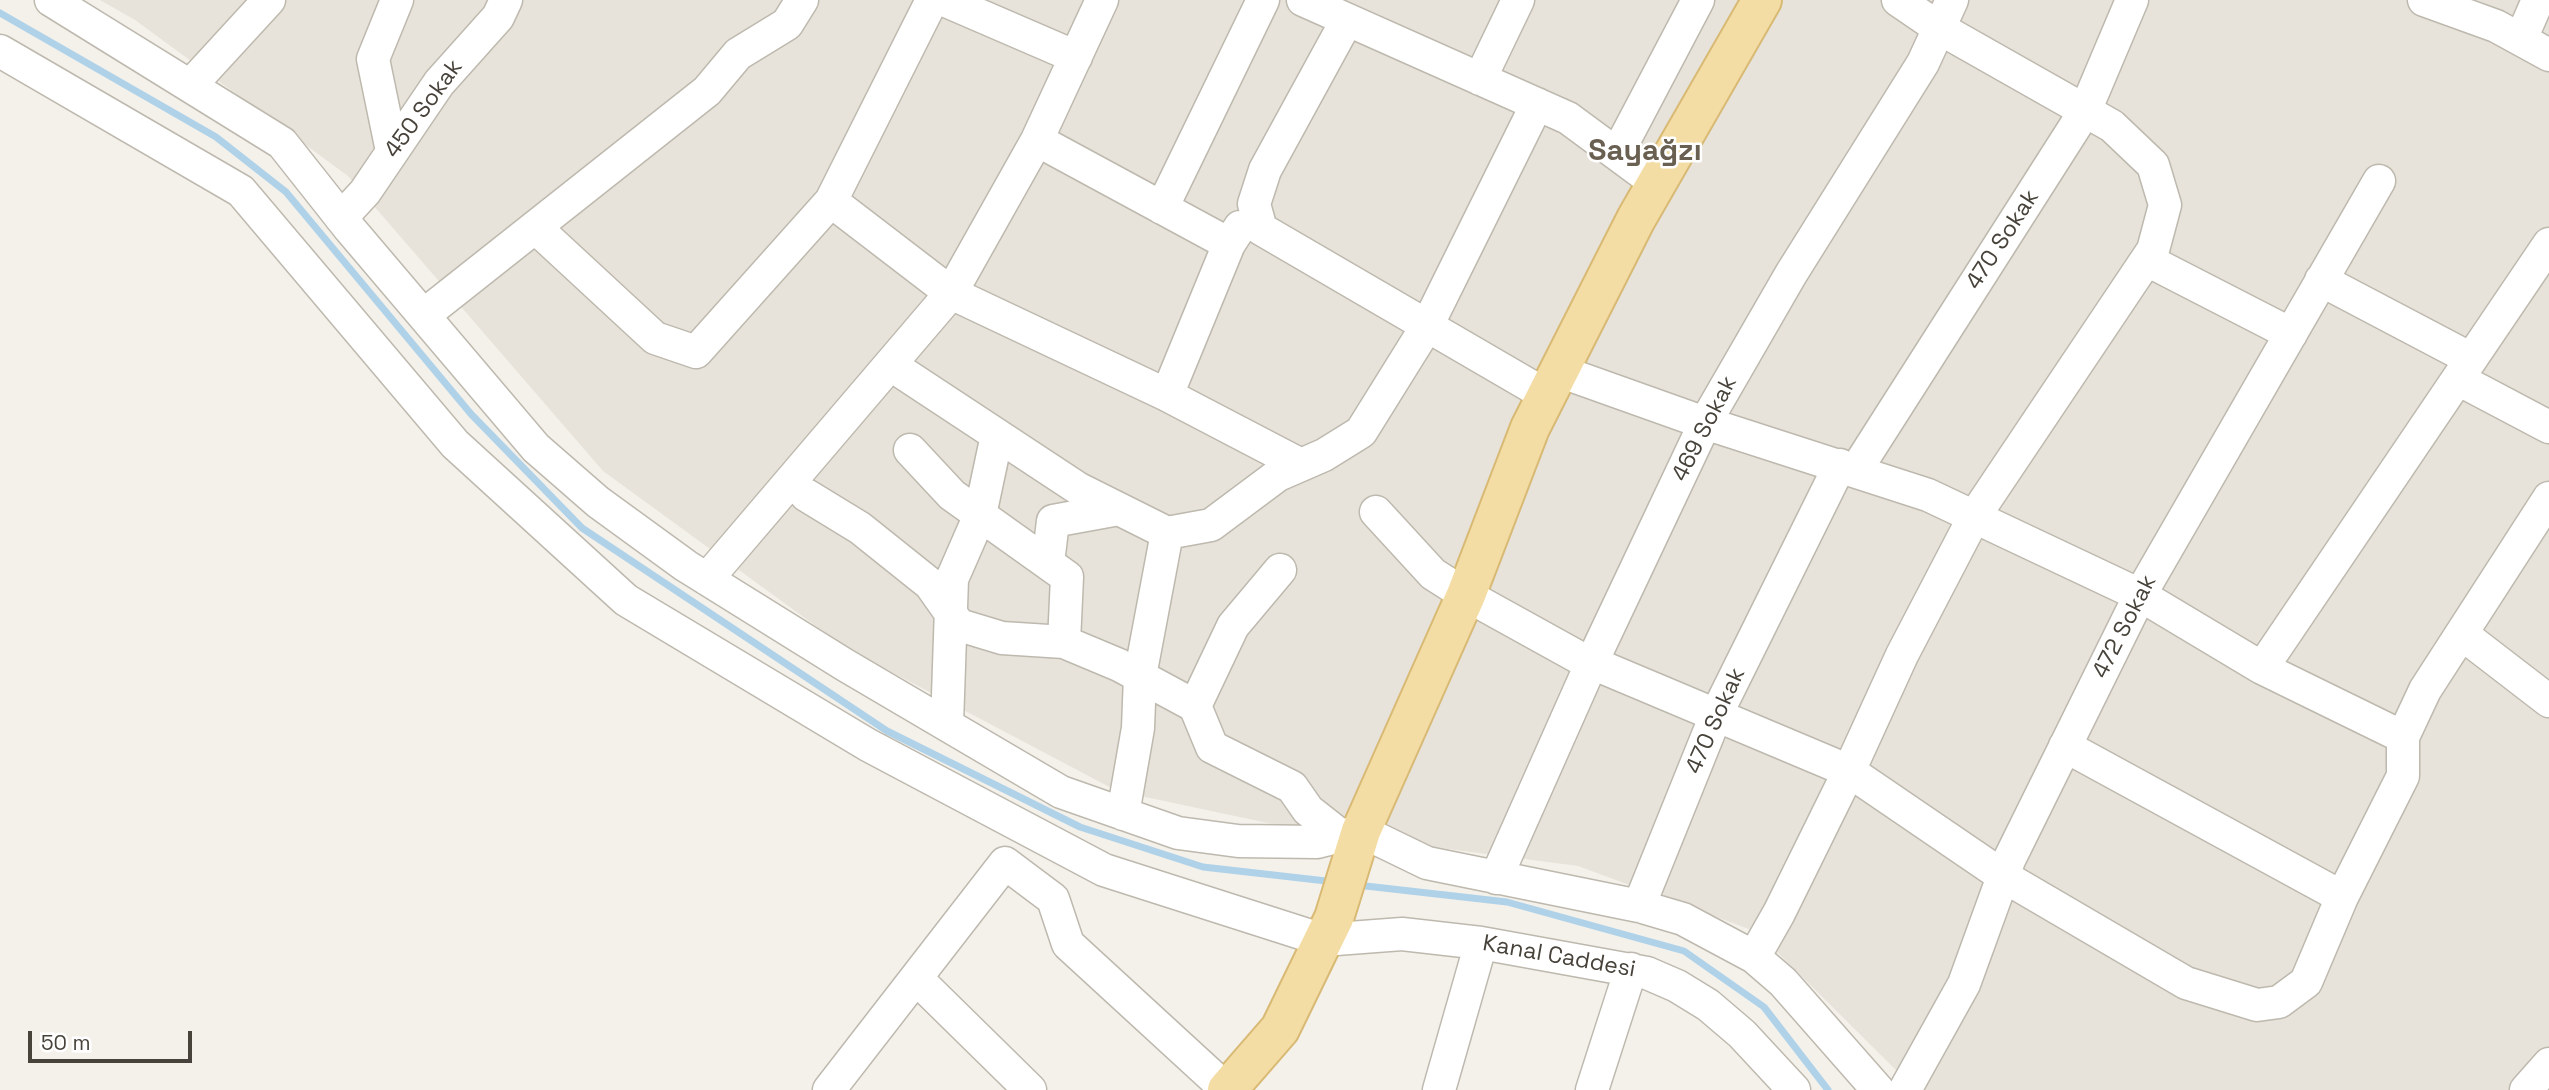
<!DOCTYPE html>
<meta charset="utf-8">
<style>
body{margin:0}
#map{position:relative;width:2549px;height:1090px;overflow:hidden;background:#f4f1eb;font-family:"Space Grotesk",sans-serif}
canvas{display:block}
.scale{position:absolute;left:28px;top:1031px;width:164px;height:32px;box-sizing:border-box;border:4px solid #47423a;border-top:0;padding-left:9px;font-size:21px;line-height:24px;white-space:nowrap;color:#47423a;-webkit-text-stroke:5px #fff;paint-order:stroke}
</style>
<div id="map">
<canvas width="2549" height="1090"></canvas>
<div class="scale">50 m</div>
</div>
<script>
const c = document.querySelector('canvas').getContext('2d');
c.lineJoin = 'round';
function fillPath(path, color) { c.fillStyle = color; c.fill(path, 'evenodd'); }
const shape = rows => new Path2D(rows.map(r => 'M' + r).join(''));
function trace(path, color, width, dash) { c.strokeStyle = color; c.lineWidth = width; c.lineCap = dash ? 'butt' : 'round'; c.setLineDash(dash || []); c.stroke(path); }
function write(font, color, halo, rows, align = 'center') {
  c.font = font + ' "Space Grotesk",sans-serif'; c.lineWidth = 5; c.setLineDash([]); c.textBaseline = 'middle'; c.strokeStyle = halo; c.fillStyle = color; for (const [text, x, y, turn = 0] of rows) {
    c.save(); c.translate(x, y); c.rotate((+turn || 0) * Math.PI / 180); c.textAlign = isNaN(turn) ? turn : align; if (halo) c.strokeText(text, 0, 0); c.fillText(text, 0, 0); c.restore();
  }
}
fillPath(shape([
 [100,0,2549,0,2549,1090,1916,1090,1757,932,1578,866,1296,829,1117,791,846,648,603,471,348,176,135,20]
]), '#e7e3da');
trace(shape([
 [0,13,216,137,286,192,471,414,582,528,887,731,1080,827,1203,867,1335,882],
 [1357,885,1507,902,1684,951,1764,1007,1828,1090]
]), '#afd2e9', 7);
const minor = shape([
 [51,0,282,143,350,229,536,448,598,502,686,566,845,665,1061,792,1178,833,1238,841,1317,842,1361,831,1427,863,1639,906,1683,919,1754,957,1783,982,1878,1090],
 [944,0,1076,57],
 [1303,0,1568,118,1656,183],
 [2424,0,2496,26,2549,55],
 [1347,20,1265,170,1254,204,1261,229,1546,395],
 [2521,39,2538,0],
 [0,51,241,191,455,444,626,600,868,745,1104,870,1323,940,1402,934,1481,943,1647,973,1677,986,1708,1005,1742,1034,1794,1090],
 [1480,79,1518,0],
 [190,86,269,0],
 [1037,140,1229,244],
 [392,151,373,59,397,0],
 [1617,154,1698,0],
 [831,201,951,293,1167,395,1301,465],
 [1162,208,1263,0],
 [341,218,365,192,439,83,498,17,506,0],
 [535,227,655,338,696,352,831,201,932,0],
 [2147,260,2291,334],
 [2321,280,2471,359],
 [424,315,707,91,738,54,787,24,802,0],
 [1559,371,1705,423,1928,495,2140,595,2262,668,2403,737],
 [903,373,1079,489,1167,533,1211,525,1278,475,1324,455,1361,432,1427,326,1537,104],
 [2458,379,2549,427],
 [1167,395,1229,244,1240,227],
 [910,450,952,495,1067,577,1064,642],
 [1856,470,2085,111,2132,0],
 [806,495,860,528,930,584,959,625,1002,638,1064,642,1119,665,1195,706,1212,747,1292,787,1308,810,1341,836],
 [1376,512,1433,574,1466,595,1578,657,1849,771,2003,876,2186,983,2257,1005,2279,1002,2306,982,2342,897,2403,776,2403,737,2425,690,2549,498],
 [1048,563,1053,521,1119,509],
 [707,579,951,293,1037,140,1102,0],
 [2462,634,2549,701],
 [2262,668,2549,244],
 [1195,706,1233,626,1280,570],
 [947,724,952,579,980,515,997,435],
 [2065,746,2342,897],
 [1123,814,1138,728,1140,676,1167,533],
 [1496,878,1592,662,1705,423,1791,274,1923,63,1952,0],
 [1639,906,1716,715,1840,465],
 [1754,957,1779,913,1849,771,1902,655,1974,517,2153,250,2165,205,2153,165,2112,126,1939,28,1898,0],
 [916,978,1030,1090],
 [829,1090,1005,863,1053,899,1068,944,1227,1090],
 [1439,1090,1481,943],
 [1592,1090,1631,969],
 [1905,1090,1964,984,2009,860,2140,595,2379,181],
 [2526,1090,2549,1064]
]);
const major = shape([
 [1227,1090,1280,1029,1334,918,1361,831,1466,595,1530,428,1636,219,1762,0]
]);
trace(minor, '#beb9ae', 35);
trace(major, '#d8ba75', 42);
trace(minor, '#fff', 32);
trace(major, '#f4dda4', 38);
write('23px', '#47423a', '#fff', [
 ["450 Sokak",424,109,-54],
 ["470 Sokak",2003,240,-57],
 ["469 Sokak",1705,429,-63],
 ["472 Sokak",2125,627,-63],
 ["470 Sokak",1716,721,-66],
 ["Kanal Caddesi",1559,957,10]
]);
write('bold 30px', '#696052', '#fff', [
 ["Sayağzı",1645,152]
]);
</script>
